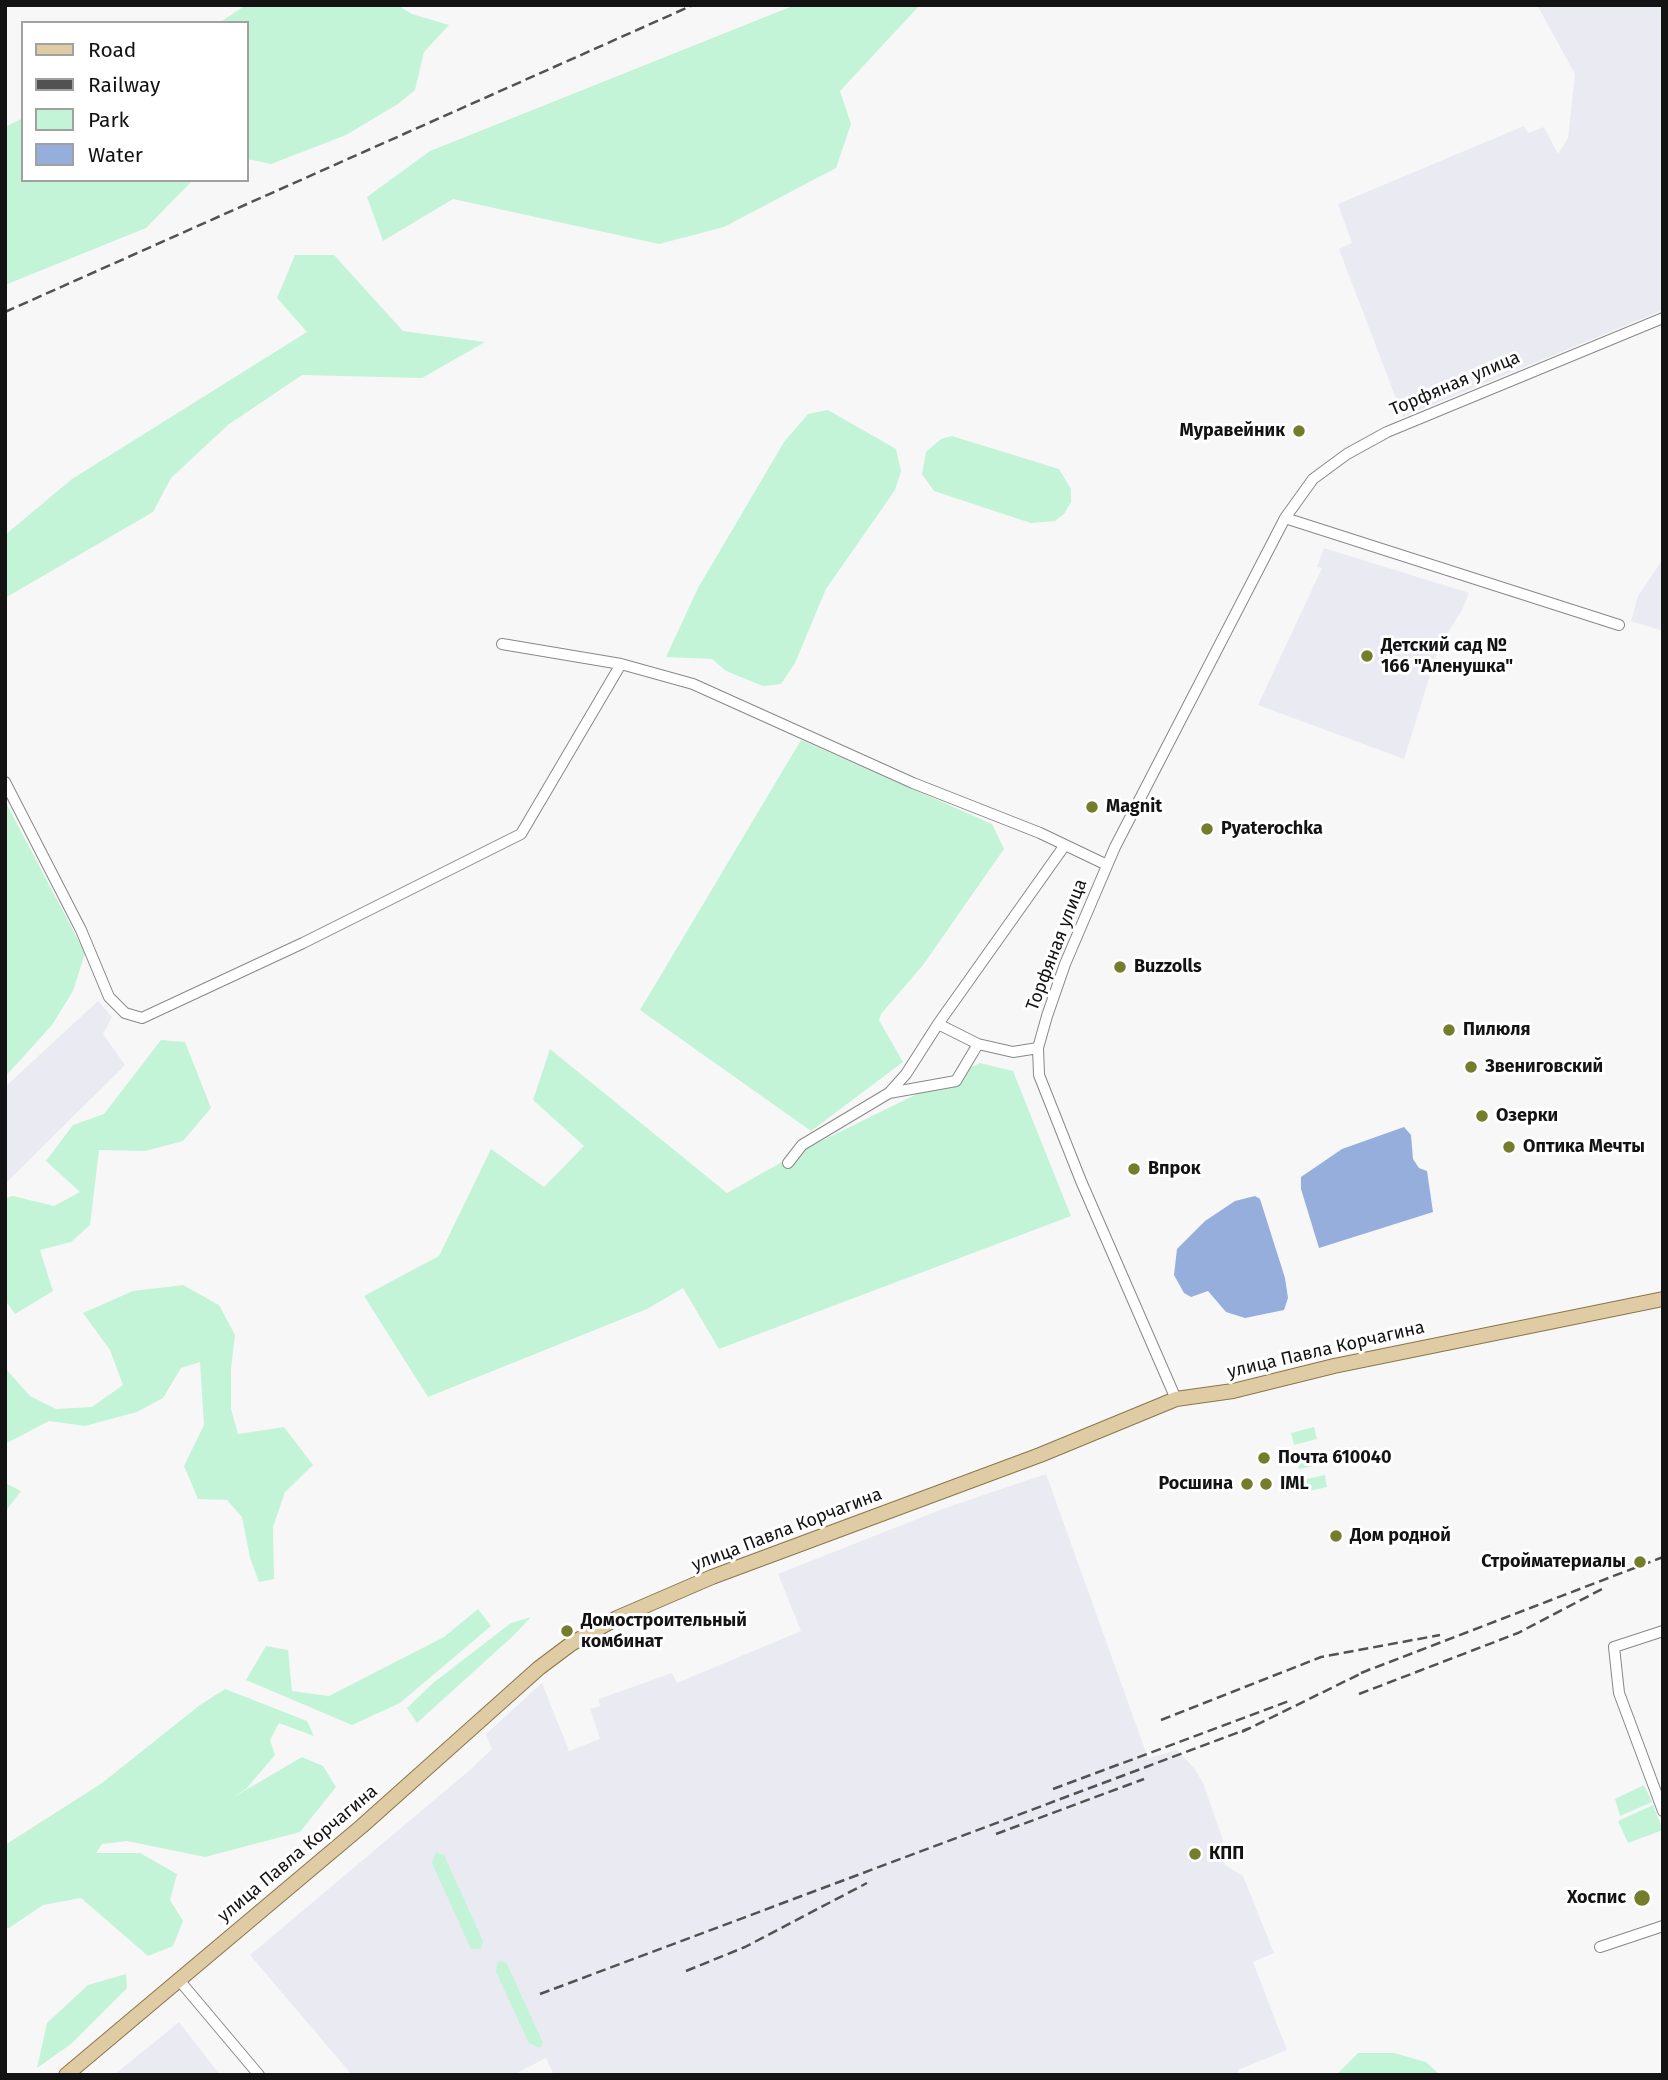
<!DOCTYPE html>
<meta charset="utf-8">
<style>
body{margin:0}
#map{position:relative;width:1668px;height:2080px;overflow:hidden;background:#f7f7f8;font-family:"Fira Sans",sans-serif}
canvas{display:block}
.frame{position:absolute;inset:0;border:7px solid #131314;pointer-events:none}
.legend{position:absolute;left:21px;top:21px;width:228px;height:161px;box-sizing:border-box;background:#fff;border:2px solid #a1a1a1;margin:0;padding:9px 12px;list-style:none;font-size:21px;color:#131314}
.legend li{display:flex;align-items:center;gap:14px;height:35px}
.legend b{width:35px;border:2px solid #a1a1a1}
</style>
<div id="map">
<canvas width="1668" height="2080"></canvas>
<div class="frame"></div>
<ul class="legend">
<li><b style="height:9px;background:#e0cca4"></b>Road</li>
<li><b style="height:9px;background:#525253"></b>Railway</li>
<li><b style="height:19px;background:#c3f4d8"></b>Park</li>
<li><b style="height:19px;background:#95aedc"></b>Water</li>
</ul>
</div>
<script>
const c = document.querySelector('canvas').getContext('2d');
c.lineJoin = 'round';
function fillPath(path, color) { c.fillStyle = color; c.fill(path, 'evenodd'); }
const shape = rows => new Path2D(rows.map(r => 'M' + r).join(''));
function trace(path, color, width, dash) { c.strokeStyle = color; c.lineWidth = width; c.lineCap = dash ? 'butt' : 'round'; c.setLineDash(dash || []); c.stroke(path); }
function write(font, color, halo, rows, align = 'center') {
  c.font = font + ' "Fira Sans",sans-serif'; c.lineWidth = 6; c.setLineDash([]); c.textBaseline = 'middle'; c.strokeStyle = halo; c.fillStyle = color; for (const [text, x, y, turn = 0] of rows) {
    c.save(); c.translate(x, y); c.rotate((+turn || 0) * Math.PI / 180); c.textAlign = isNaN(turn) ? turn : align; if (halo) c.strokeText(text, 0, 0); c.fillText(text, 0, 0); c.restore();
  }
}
fillPath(shape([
 [1537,5,1663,5,1663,310,1403,417,1339,249,1352,243,1338,204,1524,126,1528,133,1544,127,1558,154,1568,138,1575,74],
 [1324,548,1469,593,1462,610,1439,647,1404,759,1258,705,1322,568,1317,567],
 [1663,559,1663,631,1631,621,1638,596],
 [98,1001,112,1017,103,1034,125,1065,5,1184,5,1087],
 [1046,1474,1148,1758,1177,1750,1194,1768,1203,1783,1223,1840,1220,1850,1225,1865,1243,1876,1274,1953,1253,1962,1287,2050,1238,2070,1238,2075,554,2075,546,2058,513,2075,352,2075,250,1955,471,1769,492,1749,486,1734,542,1683,569,1751,600,1739,590,1709,600,1706,599,1699,672,1673,677,1683,801,1631,778,1574,945,1508],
 [179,2022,220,2075,114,2075]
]), '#eaeaf3');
fillPath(shape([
 [246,5,397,5,412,14,449,25,424,52,415,90,398,104,346,135,271,164,247,159,247,23,219,23],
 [795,5,920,5,840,91,851,124,836,168,724,227,659,244,453,199,383,241,367,197,430,151],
 [23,118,23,180,193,180,146,228,5,285,5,127],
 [295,255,334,255,403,331,485,342,422,378,302,375,228,425,171,478,153,512,5,598,5,535,72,479,307,332,277,298],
 [828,410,896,449,901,471,895,490,826,589,795,663,781,684,763,686,726,671,712,659,666,657,698,588,784,442,808,414],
 [952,436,1059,469,1071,489,1071,502,1064,514,1055,521,1031,523,934,491,922,474,926,452,941,439],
 [801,740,992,824,1004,849,923,965,881,1014,879,1020,903,1062,811,1131,640,1010],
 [5,801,85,953,73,991,52,1025,5,1077],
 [161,1040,185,1042,211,1108,183,1141,145,1151,99,1150,90,1225,71,1242,40,1250,53,1291,15,1314,5,1300,5,1198,13,1196,54,1206,80,1192,46,1161,73,1125,104,1114],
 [550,1049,727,1193,805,1149,980,1063,1013,1071,1071,1216,719,1349,683,1288,647,1309,428,1397,364,1296,439,1256,491,1149,544,1187,584,1146,533,1100],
 [183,1285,219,1305,235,1335,231,1369,231,1409,238,1434,284,1427,313,1465,285,1492,273,1527,274,1579,259,1582,250,1558,242,1517,227,1500,198,1499,184,1466,204,1425,200,1362,181,1368,163,1398,137,1412,85,1426,49,1421,5,1444,5,1368,30,1396,56,1409,92,1407,123,1385,110,1350,83,1313,133,1291],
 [1314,1427,1317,1439,1294,1445,1291,1433],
 [1320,1453,1323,1464,1299,1469,1297,1458],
 [1325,1475,1327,1487,1305,1492,1302,1480],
 [5,1483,21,1491,5,1512],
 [478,1609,491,1626,400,1703,352,1725,246,1680,266,1646,288,1650,292,1691,329,1696,444,1637],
 [531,1617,513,1636,417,1723,407,1708,433,1683,511,1623],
 [225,1689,307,1721,314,1736,279,1723,270,1740,275,1755,246,1789,232,1798,302,1757,323,1766,336,1787,300,1832,205,1857,127,1841,102,1844,96,1853,140,1853,177,1874,170,1900,183,1921,173,1946,148,1956,81,1898,43,1905,9,1928,5,1927,5,1845,102,1783,200,1705],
 [1644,1785,1652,1802,1620,1816,1615,1799],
 [1653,1805,1663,1830,1628,1843,1618,1821],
 [436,1852,444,1855,483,1941,481,1949,471,1949,432,1863],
 [501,1961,507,1964,543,2043,540,2048,529,2043,496,1972,497,1963],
 [126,1974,127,1988,71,2044,37,2068,47,2023,88,1985],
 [1358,2053,1394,2053,1426,2062,1440,2075,1336,2075]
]), '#c3f4d8');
fillPath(shape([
 [1404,1127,1411,1135,1413,1159,1419,1168,1427,1171,1433,1212,1319,1248,1301,1189,1301,1177,1342,1149],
 [1255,1196,1260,1199,1285,1278,1288,1298,1284,1310,1245,1318,1226,1312,1208,1291,1191,1297,1184,1293,1174,1275,1177,1249,1205,1221,1235,1201]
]), '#95aedc');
const minor = shape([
 [1285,518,1619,625],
 [502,644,621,664,693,684,913,783,1040,833,1107,865],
 [5,782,81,930,109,997,125,1013,142,1018,303,943,521,834,621,664],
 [1038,1048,1013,1052,978,1044,938,1024,1065,845],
 [889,1093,906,1074,938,1024],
 [788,1163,802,1145,889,1093,956,1081,978,1044],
 [1176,1399,1081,1181,1039,1075,1038,1048,1047,1016,1065,964,1115,847,1285,518,1313,479,1347,454,1387,432,1663,318],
 [1663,1631,1614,1647,1619,1693,1663,1811],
 [1600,1947,1663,1926],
 [179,1980,259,2075]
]);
const major = shape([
 [66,2075,362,1826,539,1668,571,1644,617,1618,712,1577,1040,1455,1176,1399,1233,1391,1334,1366,1663,1299]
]);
trace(minor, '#888889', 12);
trace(major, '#8b754a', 16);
trace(minor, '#fff', 10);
trace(major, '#e0cca4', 14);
trace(shape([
 [5,312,693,5],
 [1361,1673,1663,1557],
 [1359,1694,1518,1633,1604,1588],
 [1161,1720,1321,1657,1440,1635],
 [1242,1732,1370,1669],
 [1053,1789,1289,1701],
 [996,1834,1144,1779],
 [686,1971,745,1947,867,1883],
 [540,1994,1250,1728]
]), '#525253', 2.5, [10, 5]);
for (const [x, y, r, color] of [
 [1299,431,7,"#747d29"],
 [1367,656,7,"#747d29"],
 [1092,807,7,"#747d29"],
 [1207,829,7,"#747d29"],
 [1120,967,7,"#747d29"],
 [1449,1030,7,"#747d29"],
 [1471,1067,7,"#747d29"],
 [1482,1116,7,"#747d29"],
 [1509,1147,7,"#747d29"],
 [1134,1169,7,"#747d29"],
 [1264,1458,7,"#747d29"],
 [1247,1484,7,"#747d29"],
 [1266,1484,7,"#747d29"],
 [1336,1536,7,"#747d29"],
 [1640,1562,7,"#747d29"],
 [567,1631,7,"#747d29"],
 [1195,1854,7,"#747d29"],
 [1642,1898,9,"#747d29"]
]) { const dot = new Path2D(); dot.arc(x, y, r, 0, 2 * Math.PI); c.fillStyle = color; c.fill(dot); trace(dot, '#fff', 2.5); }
write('18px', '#131314', '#fff', [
 ["Торфяная улица",1455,384,-23],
 ["Торфяная улица",1057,945,-69],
 ["улица Павла Корчагина",1326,1350,-13],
 ["улица Павла Корчагина",787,1530,-21],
 ["улица Павла Корчагина",298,1854,-40]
]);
write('bold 18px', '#131314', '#fff', [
 ["Муравейник",1285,431,"right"],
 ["Детский сад №",1381,646],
 ["166 \"Аленушка\"",1381,667],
 ["Magnit",1106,807],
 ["Pyaterochka",1221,829],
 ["Buzzolls",1134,967],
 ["Пилюля",1463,1030],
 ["Звениговский",1485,1067],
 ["Озерки",1496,1116],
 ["Оптика Мечты",1523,1147],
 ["Впрок",1148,1169],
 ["Почта 610040",1278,1458],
 ["Росшина",1233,1484,"right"],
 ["IML",1280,1484],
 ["Дом родной",1350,1536],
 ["Стройматериалы",1626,1562,"right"],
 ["Домостроительный",581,1621],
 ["комбинат",581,1642],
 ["КПП",1209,1854],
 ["Хоспис",1626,1898,"right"]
], 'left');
</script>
